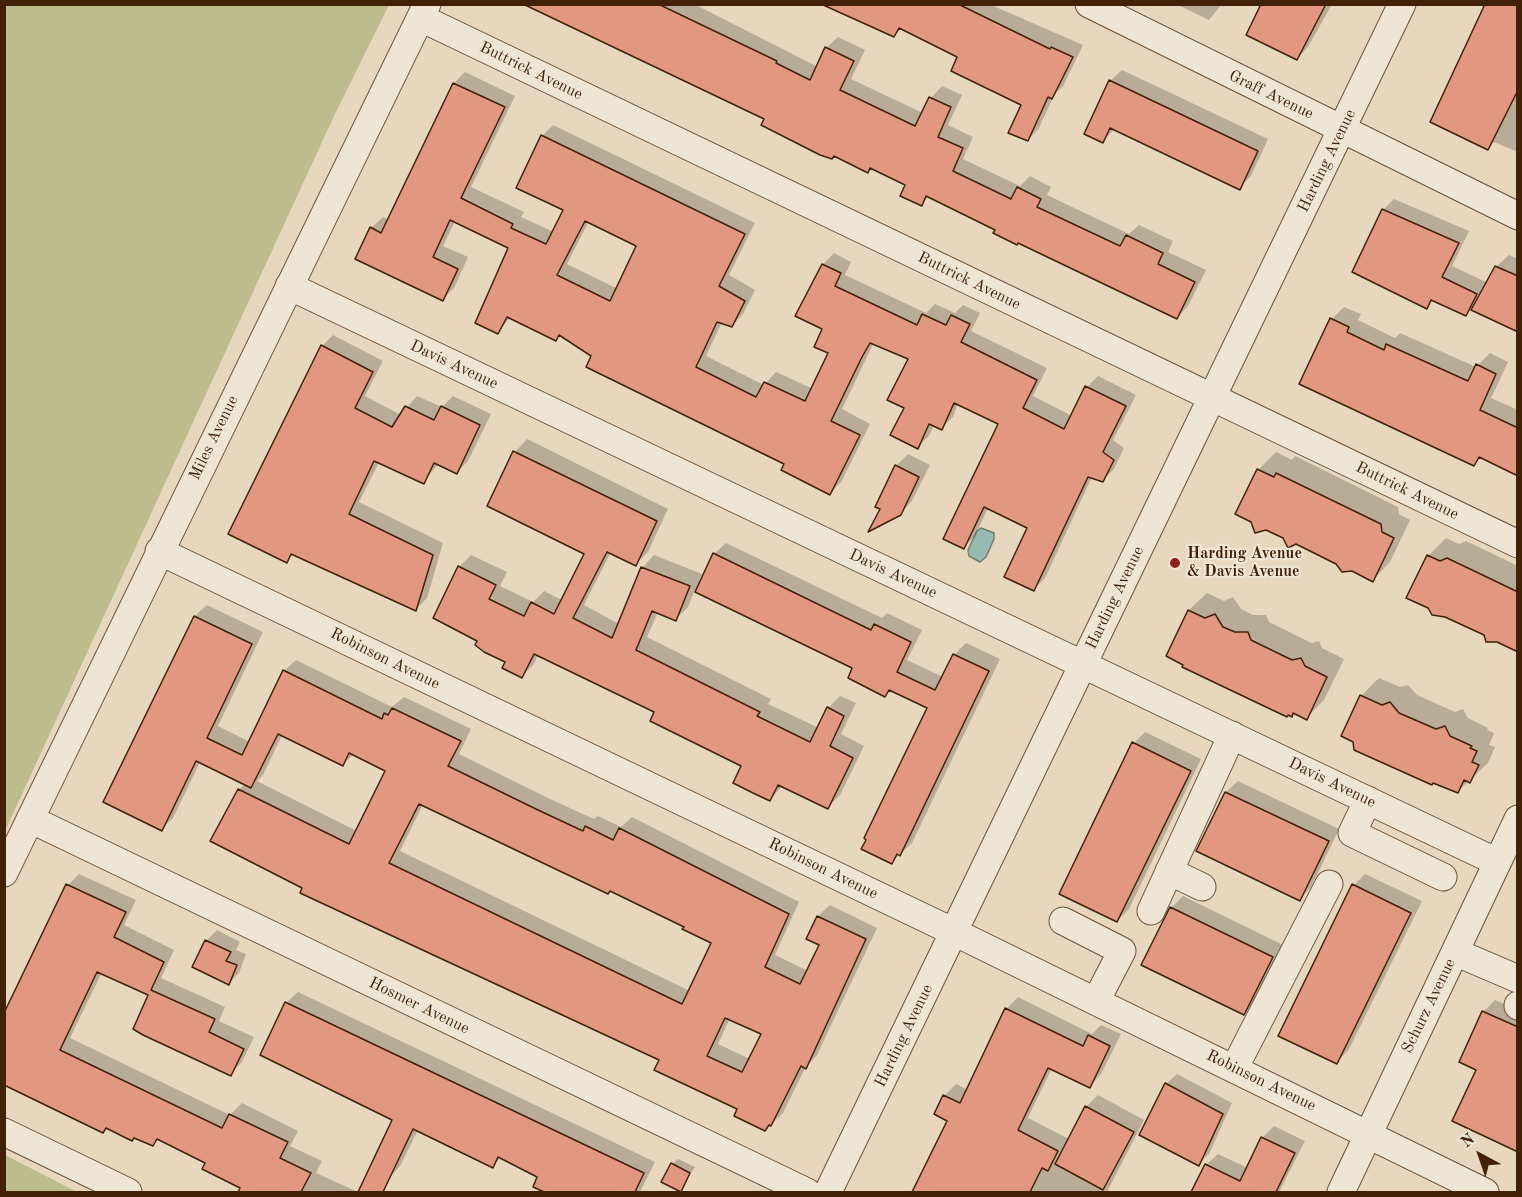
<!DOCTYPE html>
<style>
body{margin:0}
#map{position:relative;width:1522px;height:1197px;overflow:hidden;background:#e6d7be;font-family:"Old Standard TT",serif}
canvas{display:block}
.frame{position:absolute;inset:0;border:6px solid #412209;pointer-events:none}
.north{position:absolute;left:1450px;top:1125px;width:60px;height:60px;-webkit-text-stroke:4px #efe5d5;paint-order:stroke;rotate:320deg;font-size:16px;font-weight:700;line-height:24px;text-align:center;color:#412209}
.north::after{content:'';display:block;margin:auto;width:21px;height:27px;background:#412209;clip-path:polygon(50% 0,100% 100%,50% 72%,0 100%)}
</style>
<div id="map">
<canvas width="1522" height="1197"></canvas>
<div class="frame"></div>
<div class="north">N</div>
</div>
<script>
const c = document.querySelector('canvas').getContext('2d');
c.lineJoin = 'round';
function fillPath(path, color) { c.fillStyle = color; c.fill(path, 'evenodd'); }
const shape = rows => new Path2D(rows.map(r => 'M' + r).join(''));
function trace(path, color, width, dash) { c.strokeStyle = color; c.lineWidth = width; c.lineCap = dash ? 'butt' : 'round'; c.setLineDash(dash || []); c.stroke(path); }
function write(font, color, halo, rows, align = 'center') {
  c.font = font + ' "Old Standard TT",serif'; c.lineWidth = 4.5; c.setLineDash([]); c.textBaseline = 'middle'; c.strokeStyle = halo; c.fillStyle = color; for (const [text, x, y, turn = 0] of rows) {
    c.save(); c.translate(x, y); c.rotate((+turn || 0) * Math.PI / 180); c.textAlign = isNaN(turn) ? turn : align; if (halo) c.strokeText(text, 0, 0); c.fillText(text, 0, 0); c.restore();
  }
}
fillPath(shape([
 [5,4,389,5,333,118,5,831],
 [5,1155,77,1192,5,1192]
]), '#bcbc8d');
const water = shape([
 [981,528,994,533,994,539,986,557,980,562,969,556,968,550,977,531,981,528]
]);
fillPath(water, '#96bab2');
trace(water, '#747d6e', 1.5);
fillPath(shape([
 [526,4,694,4,818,67,826,48,838,37,865,50,851,79,923,113,931,98,942,86,962,95,948,125,973,137,963,159,1020,186,1030,176,1051,187,1047,195,1129,234,1139,225,1173,241,1168,252,1206,270,1188,306,1177,318,930,196,921,204,907,184,872,167,868,171,766,119],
 [850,4,989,4,1083,45,1063,86,1054,95,1039,128,1028,140,1023,104,959,57,902,28,894,36],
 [1176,4,1222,4,1209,20],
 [1263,4,1332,4,1308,47,1297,59],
 [1518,4,1518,152,1494,142,1488,148],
 [1122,70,1268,139,1251,176,1239,188,1115,129,1102,141,1110,81],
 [465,72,515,96,471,187,524,212,521,217,554,232,565,210,542,136,553,125,755,223,729,275,755,290,743,314,732,326,722,322,706,356,764,385,776,372,813,389,830,352,824,328,797,315,823,264,834,253,851,262,845,275,926,313,935,304,955,313,963,305,980,313,971,331,1047,368,1033,396,1072,416,1087,387,1098,376,1136,395,1113,440,1124,448,1114,469,1103,480,1092,477,1045,578,1034,589,1029,527,988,508,975,536,964,547,1000,423,958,403,953,417,941,428,934,425,929,436,917,447,906,408,910,358,874,342,842,409,870,424,841,482,830,493,786,463,593,355,561,334,555,339,511,317,498,332,510,247,455,221,443,246,468,257,454,288,443,299,371,228,383,217,389,220,454,83],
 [589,221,638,245,618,289,567,264],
 [1394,199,1469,231,1452,266,1488,283,1496,267,1509,255,1518,259,1518,331,1471,309,1466,314,1434,299,1427,307,1383,210],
 [1344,307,1361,314,1358,320,1395,338,1400,333,1476,367,1490,353,1508,362,1491,398,1518,410,1518,474,1481,457,1474,464,1332,319],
 [333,335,383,361,365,396,401,415,417,396,442,407,453,396,491,414,468,461,457,472,438,464,423,483,379,462,359,502,443,543,427,598,416,609,294,553,286,561,322,346],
 [527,439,668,509,648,552,636,564,611,552,584,605,619,624,642,568,654,555,702,574,699,580,701,581,714,554,726,543,882,618,887,613,922,630,907,660,943,677,954,655,966,643,1000,659,912,843,892,862,929,707,891,689,885,695,854,667,695,590,688,607,676,619,658,612,647,637,771,699,768,704,819,728,828,708,840,696,856,703,841,734,864,746,840,795,828,807,783,785,770,800,743,765,656,711,538,654,534,664,522,676,507,661,459,567,471,555,507,572,500,586,533,602,544,591,562,600,586,553,489,506,515,452],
 [1276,452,1292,460,1295,456,1398,507,1399,514,1410,520,1390,562,1373,580,1258,470],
 [908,454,930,465,912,501,900,514,896,466],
 [1446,538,1459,544,1466,541,1518,566,1517,650,1485,634,1428,556],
 [1207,593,1224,601,1233,597,1241,609,1253,615,1266,615,1269,622,1311,643,1319,641,1322,648,1344,659,1324,700,1306,718,1294,712,1291,715,1168,655,1189,610],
 [207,605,263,632,218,726,250,742,284,671,296,660,392,707,404,697,471,729,459,754,550,799,594,819,598,816,621,827,632,817,799,902,775,955,808,971,821,944,808,938,818,916,830,905,877,928,817,1055,805,1068,783,1113,765,1130,739,1109,661,1060,304,888,239,790,245,784,200,762,173,818,161,829,105,802,195,616],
 [282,735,343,764,354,754,387,770,357,831,257,781,263,775],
 [423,804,686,926,713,943,690,991,400,851],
 [730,1018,763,1033,750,1059,718,1044],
 [1379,678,1400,687,1408,685,1417,695,1455,712,1463,709,1468,718,1488,728,1487,730,1494,733,1489,745,1495,747,1488,763,1458,791,1361,696],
 [1145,732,1201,759,1129,909,1117,921,1134,743],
 [1238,781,1339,829,1311,887,1300,899,1198,850,1226,792],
 [79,874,136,900,124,925,174,950,161,978,225,1007,219,1021,254,1037,242,1062,230,1074,150,994,102,972,70,1038,230,1115,242,1103,298,1131,290,1146,322,1161,316,1173,358,1192,252,1192,204,1168,207,1163,159,1139,153,1144,107,1127,103,1131,4,1083,68,885],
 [1365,874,1422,901,1348,1051,1336,1062,1354,885],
 [1183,896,1283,945,1255,1002,1244,1014,1171,908],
 [217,930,240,942,236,950,246,954,239,973,229,983,206,941],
 [298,992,655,1162,640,1192,548,1192,535,1186,539,1176,501,1157,493,1166,418,1130,400,1166,389,1178,394,1119,286,1003],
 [1018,997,1092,1034,1101,1025,1121,1034,1101,1074,1090,1086,1052,1068,1028,1118,1069,1139,1086,1107,1098,1095,1144,1120,1107,1192,925,1192,916,1188,949,1121,944,1096,956,1084,968,1090,1006,1009],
 [1495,1000,1518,1010,1518,1151,1478,1069,1482,1013],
 [1177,1074,1232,1103,1209,1154,1198,1164,1166,1084],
 [1274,1126,1305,1141,1279,1192,1193,1192,1206,1165,1218,1154,1248,1168,1262,1138],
 [678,1159,695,1167,680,1190,672,1164]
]), '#0003');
const building = shape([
 [523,4,658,4,777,61,776,63,810,80,825,47,854,61,840,90,915,126,929,97,951,107,938,137,963,148,953,171,1011,199,1017,187,1041,199,1037,207,1120,246,1126,235,1163,253,1158,264,1195,282,1177,319,1018,243,1017,245,993,233,995,230,926,196,922,206,900,196,905,185,870,168,868,173,834,156,832,159,820,155,761,125,764,119,523,4],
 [821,4,958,4,1050,49,1051,47,1073,57,1052,99,1048,97,1028,141,1008,133,1021,105,951,71,957,57,899,28,894,37,821,4],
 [1261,4,1326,4,1297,60,1246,35,1261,4],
 [1485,4,1518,4,1518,90,1488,150,1430,122,1485,4],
 [1109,80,1258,151,1240,190,1110,128,1103,143,1084,134,1109,80],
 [453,83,505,107,461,198,513,224,511,228,546,244,563,210,516,188,541,135,745,234,719,286,745,301,732,327,717,322,696,367,756,397,764,382,805,401,828,353,814,347,822,329,795,316,822,264,841,273,835,286,917,325,922,314,946,325,951,315,970,324,961,342,1037,380,1023,408,1064,429,1085,386,1126,406,1103,452,1114,460,1103,482,1088,477,1034,591,1004,577,1027,528,984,507,964,549,943,539,998,424,954,403,942,430,929,424,918,449,890,435,904,408,887,400,908,359,870,343,862,357,831,421,860,435,830,495,781,470,784,464,586,367,591,356,559,335,556,341,507,317,498,334,475,323,508,248,450,220,433,257,458,269,443,301,355,259,370,227,381,233,453,83],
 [585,221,636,246,610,301,557,275,585,221],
 [1382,209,1459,243,1442,277,1477,294,1466,316,1431,300,1427,309,1352,272,1382,209],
 [1495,266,1518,276,1518,332,1471,310,1495,266],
 [1330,318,1349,327,1347,332,1384,350,1386,344,1468,381,1476,364,1496,374,1480,410,1518,428,1518,476,1479,457,1474,466,1299,384,1330,318],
 [321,345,373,372,355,408,392,427,405,406,434,420,441,406,480,425,457,474,434,463,424,484,374,461,349,514,433,555,416,611,291,554,287,563,228,534,321,345],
 [513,451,657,521,636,566,607,552,573,618,612,638,641,567,690,586,676,621,652,611,636,650,760,712,757,716,810,742,827,707,844,716,830,746,853,758,828,809,778,785,770,801,753,793,733,783,741,766,650,721,654,712,534,654,522,678,502,668,505,662,484,652,475,645,477,641,433,618,458,566,496,585,489,599,524,616,531,602,554,614,584,554,487,506,513,451],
 [895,465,919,477,901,515,868,532,880,509,875,507,895,465],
 [1257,469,1274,477,1276,473,1381,524,1382,532,1394,538,1373,582,1352,571,1342,572,1336,564,1296,544,1288,548,1283,538,1266,530,1255,533,1251,522,1235,514,1257,469],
 [713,553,871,630,874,624,911,642,897,672,935,690,953,654,989,671,900,856,897,854,892,864,861,849,866,840,864,838,927,708,889,690,885,697,848,678,852,668,695,592,713,553],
 [1427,555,1440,561,1447,558,1518,592,1518,652,1497,642,1486,642,1484,635,1445,617,1432,615,1428,608,1406,598,1427,555],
 [1188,610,1205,618,1215,614,1223,627,1235,632,1248,632,1251,640,1292,660,1301,658,1305,666,1327,677,1307,720,1293,713,1292,717,1288,715,1287,717,1182,667,1183,665,1166,656,1188,610],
 [194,616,252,644,207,738,242,755,283,670,382,719,384,713,388,715,392,708,461,741,448,766,538,810,583,831,585,826,613,840,619,828,789,914,765,967,800,984,819,945,806,939,817,916,866,939,806,1069,801,1066,771,1126,769,1125,765,1131,734,1116,737,1109,654,1070,659,1060,300,893,302,888,210,841,238,789,349,844,385,771,349,753,343,766,278,734,251,788,196,761,162,831,103,802,194,616],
 [419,804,608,894,610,891,684,927,682,929,711,943,682,1004,389,863,419,804],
 [725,1018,761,1034,742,1072,707,1056,725,1018],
 [1360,695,1382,705,1390,702,1399,713,1436,729,1445,726,1450,736,1472,746,1470,748,1477,751,1472,762,1479,765,1470,783,1464,780,1458,793,1433,783,1432,785,1354,750,1353,742,1341,736,1360,695],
 [1132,742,1191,771,1117,922,1059,894,1132,742],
 [1225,792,1329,841,1300,901,1196,851,1225,792],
 [66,884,126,912,114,937,164,962,151,990,215,1019,209,1032,244,1049,231,1076,143,1035,133,1029,148,995,97,972,60,1050,222,1128,229,1114,288,1142,280,1158,311,1173,301,1192,238,1192,240,1188,202,1169,205,1163,157,1139,153,1146,134,1138,132,1141,106,1128,103,1133,4,1085,4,1013,66,884],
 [1352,884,1411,913,1337,1064,1278,1036,1352,884],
 [1170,907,1273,957,1244,1015,1141,965,1170,907],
 [205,940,231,952,226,961,237,965,229,985,192,967,205,940],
 [285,1002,644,1173,635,1192,544,1192,533,1187,537,1177,498,1157,493,1168,413,1129,383,1192,358,1192,392,1120,260,1055,285,1002],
 [1005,1008,1083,1046,1088,1035,1110,1046,1090,1088,1048,1068,1018,1130,1058,1151,1048,1171,1042,1168,1030,1192,912,1192,947,1121,934,1114,943,1095,960,1103,1005,1008],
 [1482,1011,1518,1027,1518,1152,1452,1121,1476,1070,1459,1062,1482,1011],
 [1165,1083,1223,1114,1199,1166,1139,1135,1165,1083],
 [1085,1106,1134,1132,1103,1190,1055,1164,1085,1106],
 [1261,1137,1295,1153,1276,1192,1191,1192,1205,1164,1240,1181,1261,1137],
 [671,1163,690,1173,681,1192,661,1182,671,1163]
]);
fillPath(building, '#e29780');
trace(building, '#412209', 1.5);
const minor = shape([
 [1089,4,1518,216],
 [421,18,1518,544],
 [289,286,1497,862],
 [159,551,954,932,1485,1192],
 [1368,800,1352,833,1443,877],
 [30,819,807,1192],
 [1169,871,1202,887],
 [4,873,427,4],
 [1151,911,1232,735],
 [1063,921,1122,951,1096,1001],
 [1455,952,1518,979],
 [1518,1005,1518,1006],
 [1234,1069,1329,884],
 [4,1132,128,1192],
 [828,1192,1402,4],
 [1341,1192,1518,819]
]);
trace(minor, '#6a4f36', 29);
trace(minor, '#efe5d5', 27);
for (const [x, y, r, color] of [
 [1175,563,6,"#8f2418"]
]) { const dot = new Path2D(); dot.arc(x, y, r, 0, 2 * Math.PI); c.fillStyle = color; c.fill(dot); trace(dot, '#efe5d5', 2); }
write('16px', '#412209', '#efe5d5', [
 ["Buttrick Avenue",531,71,26],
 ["Graff Avenue",1271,95,26],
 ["Harding Avenue",1327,161,-64],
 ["Buttrick Avenue",969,281,26],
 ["Davis Avenue",454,365,25],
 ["Miles Avenue",214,438,-64],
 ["Buttrick Avenue",1407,491,26],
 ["Davis Avenue",893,574,25],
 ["Harding Avenue",1115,598,-64],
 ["Robinson Avenue",385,659,26],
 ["Davis Avenue",1332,783,26],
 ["Robinson Avenue",823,869,26],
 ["Hosmer Avenue",419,1006,26],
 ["Schurz Avenue",1429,1006,-64],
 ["Harding Avenue",904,1036,-64],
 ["Robinson Avenue",1261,1081,26]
]);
write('bold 16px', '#412209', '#efe5d5', [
 ["Harding Avenue",1187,554],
 ["& Davis Avenue",1187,572]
], 'left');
</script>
